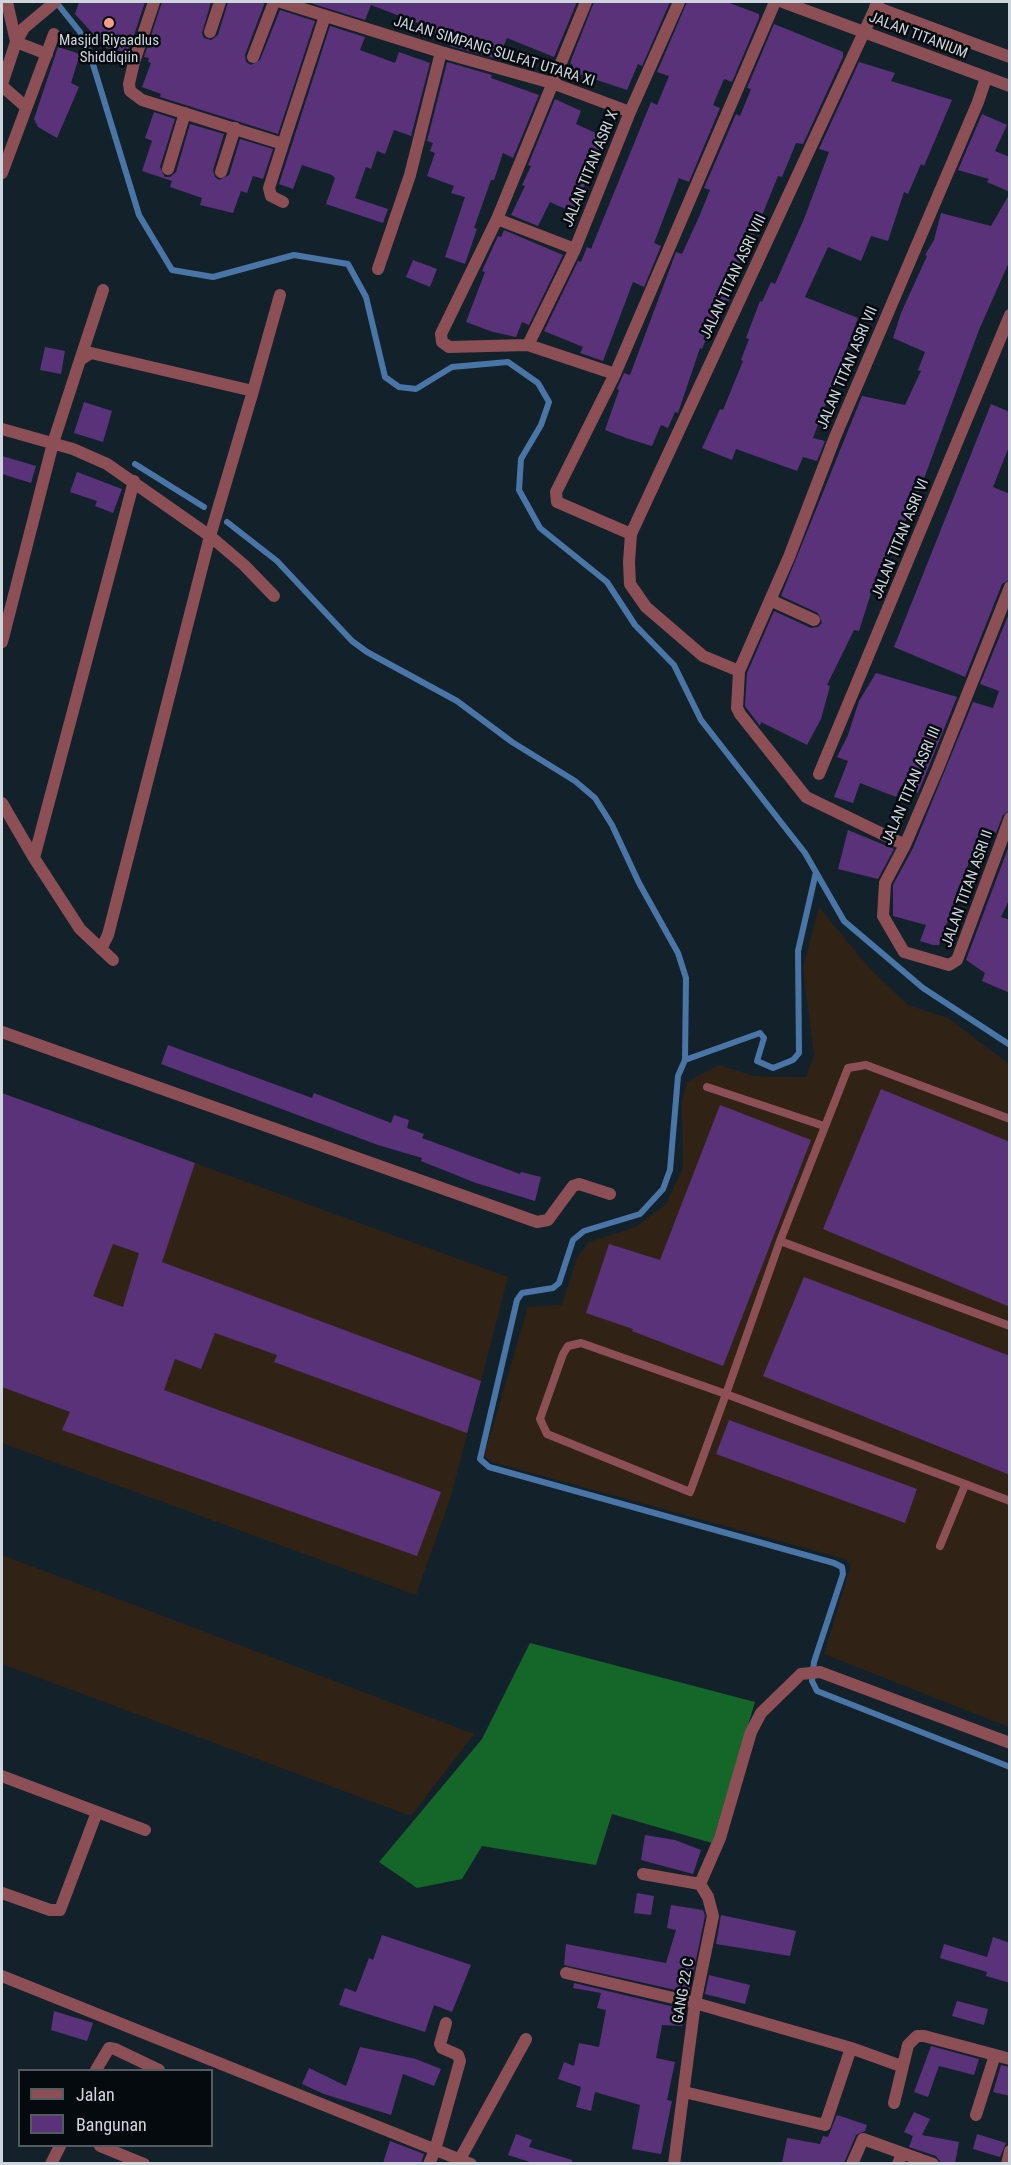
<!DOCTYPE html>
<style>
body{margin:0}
#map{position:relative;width:1011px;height:2165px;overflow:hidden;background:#13212b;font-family:"Roboto Condensed",sans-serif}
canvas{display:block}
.frame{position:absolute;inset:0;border:3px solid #cdd6dd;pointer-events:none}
.legend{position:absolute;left:18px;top:2069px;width:195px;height:78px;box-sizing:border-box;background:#050a0e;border:2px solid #555c61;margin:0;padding:8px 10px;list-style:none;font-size:18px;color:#cdd6dd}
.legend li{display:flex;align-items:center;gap:12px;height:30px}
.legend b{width:30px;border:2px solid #555c61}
</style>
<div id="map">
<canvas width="1011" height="2165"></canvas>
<div class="frame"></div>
<ul class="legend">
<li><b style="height:8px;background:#8c4f56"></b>Jalan</li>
<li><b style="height:16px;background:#5a327a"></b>Bangunan</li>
</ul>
</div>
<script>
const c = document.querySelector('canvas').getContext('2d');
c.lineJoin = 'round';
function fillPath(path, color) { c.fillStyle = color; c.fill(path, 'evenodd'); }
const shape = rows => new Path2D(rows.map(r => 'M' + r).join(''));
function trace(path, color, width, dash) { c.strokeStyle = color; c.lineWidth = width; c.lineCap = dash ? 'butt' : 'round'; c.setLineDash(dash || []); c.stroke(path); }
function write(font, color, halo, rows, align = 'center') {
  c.font = font + ' "Roboto Condensed",sans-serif'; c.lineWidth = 5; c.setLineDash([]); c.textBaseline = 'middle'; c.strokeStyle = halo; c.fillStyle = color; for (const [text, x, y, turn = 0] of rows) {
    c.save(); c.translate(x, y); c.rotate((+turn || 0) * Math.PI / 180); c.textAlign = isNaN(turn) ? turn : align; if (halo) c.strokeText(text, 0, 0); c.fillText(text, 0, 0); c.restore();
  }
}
fillPath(shape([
 [819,907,869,968,908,1005,948,1018,1009,1064,1009,1727,824,1654,851,1565,845,1559,492,1462,484,1456,528,1307,562,1305,577,1258,589,1242,636,1227,666,1204,683,1168,682,1101,687,1082,719,1065,754,1076,806,1077,814,1055,803,968],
 [2,1093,508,1277,451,1496,416,1595,2,1443],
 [2,1555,474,1734,411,1816,2,1664]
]), '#302316');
fillPath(shape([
 [530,1643,755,1702,712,1843,612,1814,596,1865,482,1846,462,1879,417,1888,379,1862,482,1739]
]), '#156729');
trace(shape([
 [56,2,80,32,88,48,139,215,172,270,213,277,294,255,348,264,366,297,385,377,399,387,416,389,452,367,508,362,538,383,549,402,541,425,521,459,519,490,540,528,607,582,635,625,674,665,701,720,805,853,844,921,923,988,1010,1045],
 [135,464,204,507],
 [227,522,277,561,352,641,367,652,457,701,512,742,575,781,595,798,612,825,639,883,678,953,686,978,685,1060],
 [816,872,798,951,799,1053,793,1060,773,1068,757,1061,764,1038,760,1033,685,1060,678,1076,670,1170,663,1189,640,1214,584,1231,573,1240,559,1283,553,1288,522,1293,517,1300,480,1459,489,1467,834,1563,842,1567,843,1574,814,1662,812,1681,817,1691,1010,1767]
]), '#4976a6', 6);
fillPath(shape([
 [79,2,145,2,128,53,106,48,75,14],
 [162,2,211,2,202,33,204,38,211,40,218,35,228,2,265,2,245,55,246,62,251,65,260,60,280,10,315,21,278,134,160,97,161,94,142,87,151,63,148,62,149,58,144,57],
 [307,2,577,2,554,57,507,38,498,59,450,46,452,40,422,28,423,25,371,5,365,20],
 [594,2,670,2,642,66,638,64,627,90,570,71,573,65,570,63],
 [687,2,727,2,759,14,759,18,732,82,724,79,713,105,720,108,689,182,679,178,654,243,661,246,644,287,633,282,603,361,580,353,583,347,544,331,578,261,581,262,587,247,591,249,651,102,657,105,669,76,657,72],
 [774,24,843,52,843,57,803,144,796,143,782,177,778,176,754,235,752,234,735,276,738,277,729,301,725,300,720,311,718,310,702,349,700,348,678,413,675,412,668,428,661,425,652,446,629,439,605,430,619,390,617,389,624,373,630,375,676,252,682,254,699,217,710,190,704,188,736,114,740,116,751,89,747,88],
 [330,26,365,37,360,50,395,63,399,52,430,63,411,136,394,130,385,154,377,151,371,169,366,167,355,198,388,209,383,223,326,204,335,178,332,175,302,165,293,189,279,184],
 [58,47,80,54,71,83,79,87,57,138,38,127,34,119],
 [447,62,492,75,491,78,539,95,513,158,503,153,494,180,491,180,474,228,477,229,465,264,445,257,465,197,451,193,454,186,427,176,435,153,430,151,433,143,427,141],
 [859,62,895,73,891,81,952,100,924,166,921,164,908,194,904,192,888,241,871,236,861,261,828,247,805,297,858,318,813,438,825,441,817,461,803,457,797,471,736,449,732,460,702,448,720,409,723,410,743,361,741,360,749,339,746,338,760,301,762,302,771,282,775,284,804,219,829,152,819,149],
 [555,99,581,111,576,124,607,138,572,212,550,202,538,226,511,215,525,186,522,185,531,166,528,165],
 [154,112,175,119,160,167,165,177,170,177,176,172,190,124,224,134,213,170,215,177,219,180,229,175,240,139,273,149,263,179,253,176,247,193,241,191,233,213,200,205,202,198,170,187,172,181,142,171,152,141,145,138],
 [982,114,1007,125,995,151,1010,157,1010,192,987,182,989,179,958,170],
 [1010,193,1010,260,979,330,919,492,881,572,878,571,859,631,854,630,827,685,830,686,821,719,807,745,761,722,760,726,745,706,747,673,774,611,811,628,818,627,822,623,818,613,781,596,862,396,905,405,921,371,918,370,925,352,893,338,901,313,927,256,925,255,934,240,941,213,991,226],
 [504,230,563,255,529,325,522,322,516,337,493,332,466,322,485,272,482,271,498,236,501,237],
 [413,260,437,269,430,287,406,277],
 [45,347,65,351,61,374,40,370],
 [84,402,112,411,103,442,74,433],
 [991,404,1010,412,1010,444,993,487,1010,494,1010,579,1002,584,965,677,894,647],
 [2,456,36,466,31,483,2,474],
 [77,472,122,489,113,513,95,506,97,501,70,492],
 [1010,611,1010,810,1003,815,996,833,981,829,939,945,933,945,920,941,926,925,893,916,893,885,913,848,973,702,993,708,999,691,980,684],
 [876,673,957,697,918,793,901,786,896,797,860,783,853,803,834,797,848,761,837,757,848,735,859,701],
 [848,830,894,849,878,879,838,869],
 [1010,843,1010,898,1001,917,1010,920,1010,993,982,981,985,973,966,960],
 [168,1045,312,1098,314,1093,391,1123,394,1115,409,1120,407,1128,424,1134,422,1138,520,1174,521,1172,541,1177,535,1201,476,1183,421,1161,422,1158,378,1145,161,1064],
 [881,1089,1010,1142,1010,1307,823,1229],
 [2,1093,195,1163,162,1262,481,1381,467,1433,274,1362,277,1355,215,1333,201,1369,175,1359,164,1390,441,1492,417,1556,62,1430,70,1412,2,1387],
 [113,1244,139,1253,123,1307,93,1296],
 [720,1105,811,1140,723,1366,632,1331,633,1329,586,1313,609,1244,660,1260],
 [804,1277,1010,1356,1010,1475,763,1376],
 [729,1420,917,1489,905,1523,716,1454],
 [645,1835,675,1840,701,1850,693,1874,641,1860],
 [637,1893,654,1896,651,1915,634,1913],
 [671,1905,703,1910,705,1916,689,1993,564,1965,566,1944,666,1963,676,1930,667,1928],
 [721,1915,796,1931,790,1956,716,1944],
 [382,1935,471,1965,452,2012,434,2005,425,2032,339,2005,345,1988,356,1992,369,1958,373,1960],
 [993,1937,1010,1943,1010,1983,986,1976,987,1972,940,1958,944,1944,987,1957],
 [709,1975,750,1985,745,2004,705,1994],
 [574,1983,683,2009,682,2026,662,2025,656,2058,675,2062,667,2100,672,2101,661,2154,632,2149,640,2105,595,2092,591,2111,576,2107,581,2087,558,2079,564,2062,574,2066,579,2043,599,2047,606,2010,597,2008,601,1993,573,1988],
 [957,2001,988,2009,984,2025,952,2016],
 [54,2011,93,2023,87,2041,51,2030],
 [931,2046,979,2059,974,2075,939,2066,928,2097,914,2092],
 [360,2047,416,2059,441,2069,434,2086,403,2074,391,2115,324,2094,302,2084,309,2068,346,2086],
 [1001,2065,1010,2067,1010,2096,993,2092],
 [914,2112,930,2119,922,2135,959,2142,955,2163,941,2163,936,2156,909,2147,913,2136,904,2132],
 [837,2115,867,2125,865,2131,856,2135,844,2163,782,2163,787,2138,820,2144,823,2136,828,2137],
 [516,2134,532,2140,529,2147,572,2160,572,2163,533,2163,508,2155],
 [977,2134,1006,2143,1000,2157,973,2149],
 [390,2141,424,2154,421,2163,383,2163]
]), '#5a327a');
trace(shape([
 [707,1087,824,1126],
 [1010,1119,866,1065,848,1068,780,1241,726,1394,690,1492,547,1434,540,1419,563,1354,568,1346,581,1343,726,1394,1010,1501],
 [780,1241,1010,1326],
 [940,1546,965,1485]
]), '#8c4f56', 8);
trace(shape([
 [7,2,16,42],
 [154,2,134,62,129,84,130,91,142,100,283,144,269,188,271,196,283,202],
 [281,2,441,52,552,83,630,112],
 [586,2,497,219,441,334,442,342,449,347,528,345,615,374],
 [783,2,1010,86],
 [878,2,631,534,629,562,630,584,646,607,703,656,739,671,737,708,740,714,806,797,905,845],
 [875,7,1010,57],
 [210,32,220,2],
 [16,42,47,54],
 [253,57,274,2],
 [2,84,16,42,24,28,55,2],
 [2,86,26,107],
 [283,144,325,16],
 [168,169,185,113],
 [221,172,235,128],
 [497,219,575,249],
 [378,269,410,175,441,52],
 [528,345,575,249,630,112,679,2],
 [80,360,103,290],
 [253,391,280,295],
 [2,429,73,449,107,464,210,536,244,565,274,596],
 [631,534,557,502,556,492,615,374,775,2],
 [1010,587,938,768,905,845,885,883,883,916,904,952,949,965,957,960,1010,818],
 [770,600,814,620],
 [2,642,53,443,80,360,91,353,253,391,210,536,108,935,101,949],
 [739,671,789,557,835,437,978,102,986,78],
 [819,774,1010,315],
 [2,803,34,858,134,481],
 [34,858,80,929,113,960],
 [2,1032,537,1222,548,1220,573,1186,579,1184,610,1194],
 [2,1776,145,1830],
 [643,1874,700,1884,708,1897,713,1916,695,2003,674,2164],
 [700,1884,720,1838,751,1732,761,1713,801,1674,820,1672,1010,1743],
 [2,1893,50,1910,60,1910,97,1812],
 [566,1973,695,2003,851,2048,901,2066],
 [2,1976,471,2164],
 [96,2070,109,2048,115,2049,159,2070],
 [684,2092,825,2125,851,2048],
 [894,2103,908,2045,917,2036,924,2036,1010,2059],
 [976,2115,995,2055],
 [100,2146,144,2164],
 [460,2159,526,2039],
 [51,2164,60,2146],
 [429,2164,435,2150,460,2061,458,2055,442,2048,440,2044,446,2023],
 [852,2164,863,2139,902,2153],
 [898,2164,902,2153,933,2164],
 [1007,2164,1010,2151]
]), '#8c4f56', 12);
trace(shape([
 [2,173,54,34]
]), '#8c4f56', 12);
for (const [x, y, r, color] of [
 [109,23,6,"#f49e89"]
]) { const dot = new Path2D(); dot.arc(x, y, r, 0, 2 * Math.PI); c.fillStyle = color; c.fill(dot); trace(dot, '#050a0e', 2); }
write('15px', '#cdd6dd', '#050a0e', [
 ["JALAN TITANIUM",918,36,21],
 ["JALAN SIMPANG SULFAT UTARA XI",494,52,17],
 ["JALAN TITAN ASRI X",591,169,-68],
 ["JALAN TITAN ASRI VIII",734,277,-65],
 ["JALAN TITAN ASRI VII",848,368,-67],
 ["JALAN TITAN ASRI VI",901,539,-68],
 ["JALAN TITAN ASRI III",912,786,-67],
 ["JALAN TITAN ASRI II",968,889,-70],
 ["GANG 22 C",684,1991,-80]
]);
write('15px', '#cdd6dd', '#050a0e', [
 ["Masjid Riyaadlus",109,41],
 ["Shiddiqiin",109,58]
]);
</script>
